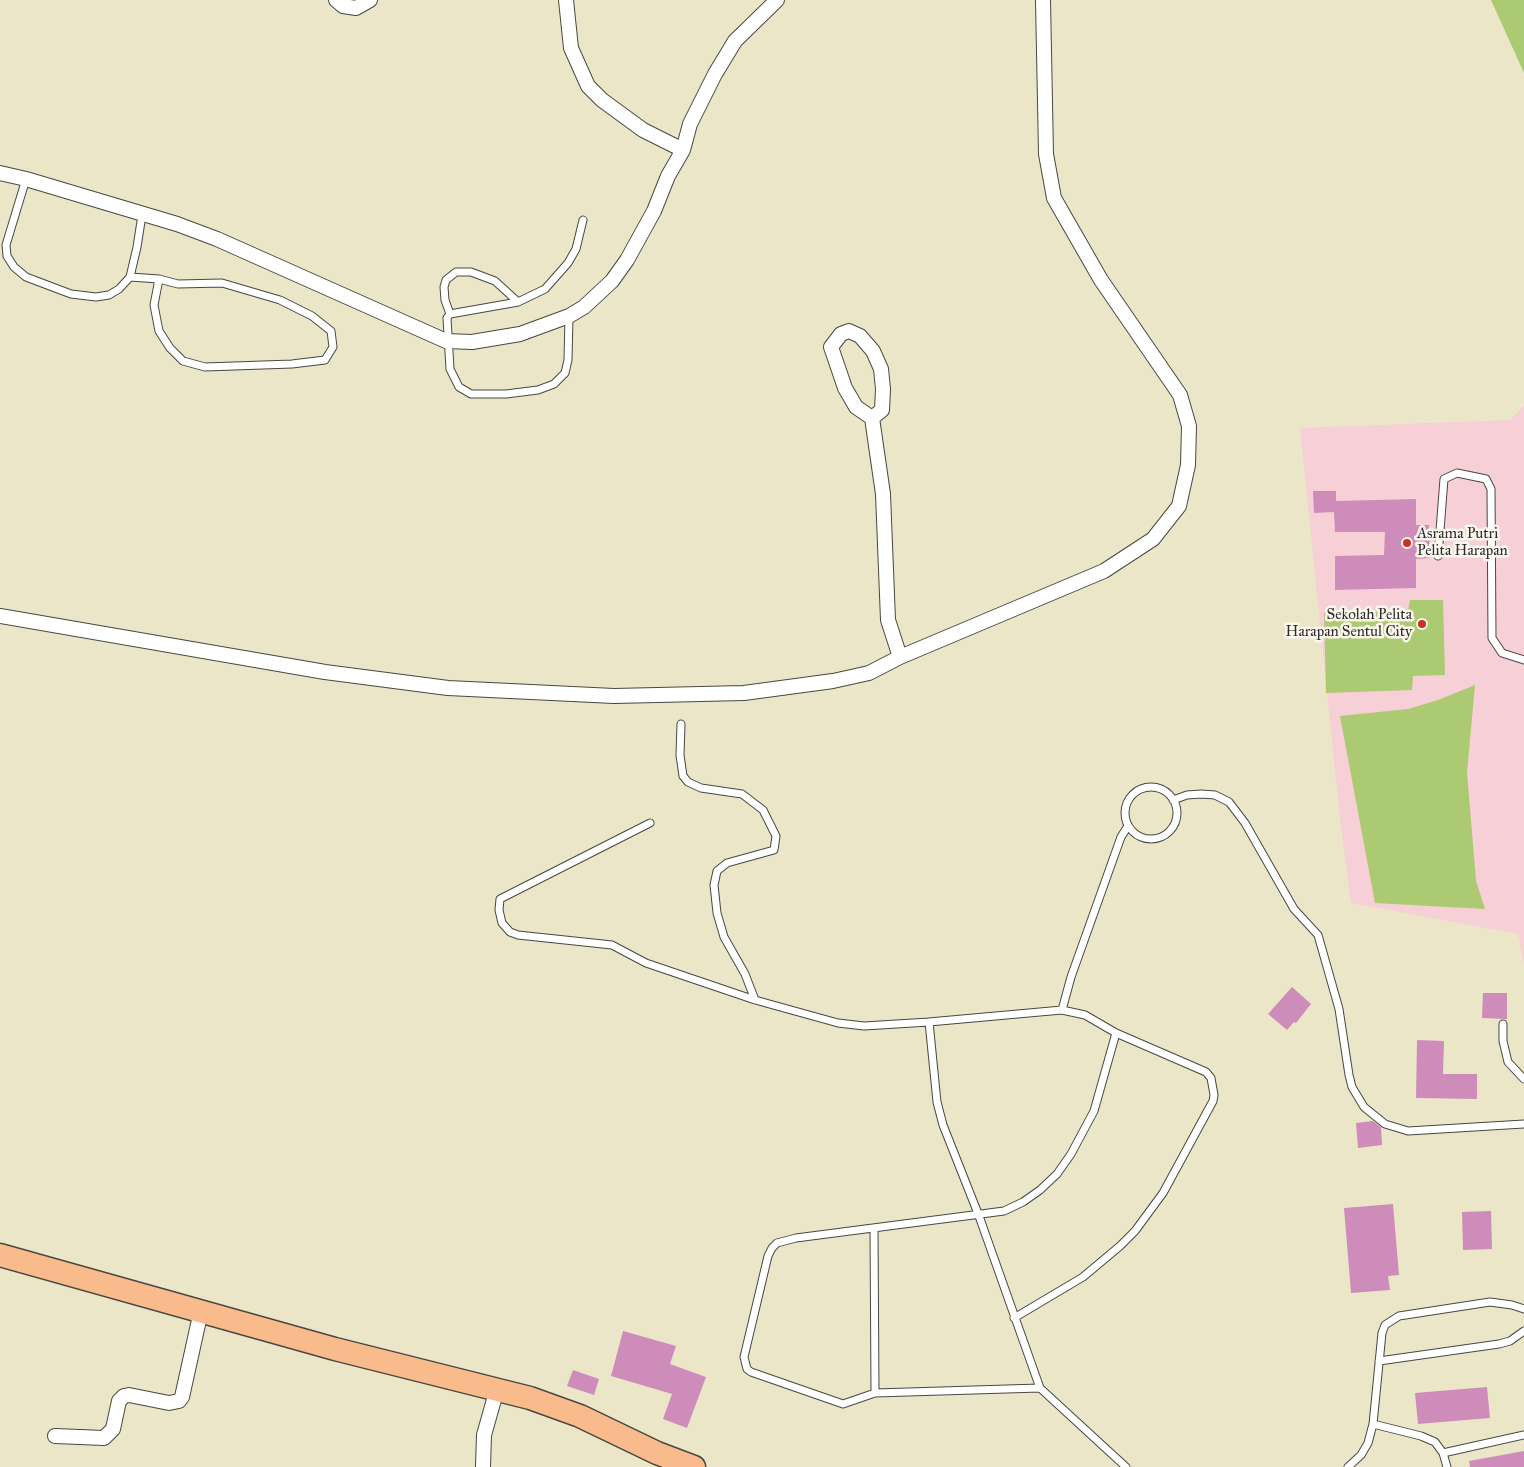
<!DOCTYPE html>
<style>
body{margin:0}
canvas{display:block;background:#ece6c8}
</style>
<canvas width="1524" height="1467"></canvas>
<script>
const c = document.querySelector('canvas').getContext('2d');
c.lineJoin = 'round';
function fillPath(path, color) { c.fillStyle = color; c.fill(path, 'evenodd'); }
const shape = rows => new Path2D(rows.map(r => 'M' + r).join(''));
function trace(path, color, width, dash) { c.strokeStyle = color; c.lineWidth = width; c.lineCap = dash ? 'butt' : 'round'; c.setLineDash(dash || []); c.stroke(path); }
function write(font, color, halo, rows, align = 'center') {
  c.font = font + ' "IM FELL Great Primer",serif'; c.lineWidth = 5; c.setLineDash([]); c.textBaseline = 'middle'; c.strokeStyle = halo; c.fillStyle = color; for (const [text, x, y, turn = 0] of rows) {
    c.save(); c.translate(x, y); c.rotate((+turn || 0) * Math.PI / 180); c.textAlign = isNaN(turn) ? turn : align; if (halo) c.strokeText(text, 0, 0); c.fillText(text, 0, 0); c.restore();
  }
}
fillPath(shape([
 [1524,406,1524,963,1518,934,1351,903,1340,820,1300,428,1510,420]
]), '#f6cfd7');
fillPath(shape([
 [1491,0,1524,0,1524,73],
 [1410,600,1443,600,1445,675,1413,676,1412,690,1326,693,1324,613,1408,611],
 [1475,685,1467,772,1476,881,1485,909,1375,903,1340,716,1408,709,1438,700]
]), '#abca71');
fillPath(shape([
 [1313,491,1336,491,1336,501,1416,499,1416,525,1429,525,1430,558,1416,559,1416,588,1335,590,1335,556,1384,555,1385,532,1335,532,1334,512,1314,513],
 [1292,987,1311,1004,1296,1023,1294,1022,1287,1030,1268,1014],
 [1483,993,1507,993,1507,1019,1482,1018],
 [1417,1040,1444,1041,1443,1074,1477,1074,1477,1099,1416,1098],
 [1373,1121,1381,1127,1382,1145,1358,1148,1356,1123],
 [1393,1204,1399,1275,1388,1276,1390,1290,1351,1293,1344,1208],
 [1491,1211,1492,1249,1463,1250,1462,1212],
 [623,1331,676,1346,670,1364,706,1377,687,1428,663,1419,672,1394,611,1376],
 [573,1370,599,1379,594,1395,567,1386],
 [1487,1387,1490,1418,1418,1424,1415,1393],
 [1524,1451,1524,1467,1470,1467,1469,1461]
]), '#ce8cbb');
const service = shape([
 [26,179,6,245,7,256,14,267,26,277,71,294,96,297,109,295,119,289,130,277,137,247,142,215],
 [130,277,159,279,178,284,222,283,280,300,312,316,331,331,333,347,325,360,292,364,205,367,183,361,170,348,159,331,154,305,159,279],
 [450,314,445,300,444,287,446,280,456,272,471,272,495,281,518,302],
 [569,316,568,360,565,373,554,384,538,390,506,394,471,394,459,387,450,369,447,318,450,314,518,302,545,289,568,263,576,249,583,220],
 [1438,556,1444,479,1457,473,1486,479,1491,489,1492,638,1502,653,1524,660],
 [681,724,680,755,683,776,688,782,701,788,742,794,763,810,776,836,774,850,727,863,717,871,714,885,717,913,724,937,745,974,755,1000],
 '1125 813a26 26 0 1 1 52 0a26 26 0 1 1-52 0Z',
 [1173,800,1187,795,1201,794,1215,795,1229,802,1245,823,1294,909,1318,935,1339,1009,1349,1075,1352,1087,1364,1107,1385,1124,1408,1131,1524,1124],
 [650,823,500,899,499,910,502,923,510,932,518,935,612,945,646,963,755,1000,838,1023,864,1026,929,1022,937,1102,943,1125,979,1216,1040,1388,1126,1467],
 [929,1022,1062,1010,1071,977,1121,837,1128,826],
 [1503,1024,1503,1041,1508,1062,1524,1079],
 [874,1229,875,1393],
 [1014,1318,1083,1277,1120,1246,1135,1231,1163,1193,1213,1101,1214,1095,1211,1078,1206,1072,1116,1033,1085,1015,1062,1010],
 [1379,1361,1499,1344,1510,1341,1524,1331],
 [1040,1388,875,1393,843,1404,751,1372,747,1369,744,1357,768,1256,772,1248,777,1243,796,1238,1004,1211,1023,1202,1040,1190,1057,1174,1071,1154,1094,1111,1116,1033],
 [1373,1424,1421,1436,1435,1442,1443,1453,1447,1467],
 [1443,1453,1524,1435],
 [1348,1467,1361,1455,1368,1443,1373,1424,1382,1333,1385,1325,1399,1316,1490,1302,1512,1305,1524,1309]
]);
const minor = shape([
 [336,0,343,6,356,8,370,0],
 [566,0,571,48,588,86,602,100,643,130,683,150],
 [0,173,26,179,177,224,217,239,446,341,472,342,520,334,569,316,584,307,612,281,627,260,654,211,668,176,683,150,690,124,715,74,735,41,777,0],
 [872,418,856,407,845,388,831,347,841,334,849,331,860,336,873,351,881,369,883,389,882,410,872,418,883,494,888,620,900,657],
 [0,616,325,672,448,688,614,696,744,693,833,681,869,673,900,657,1104,571,1153,539,1179,506,1188,465,1189,426,1180,395,1101,280,1054,198,1046,154,1043,0],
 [55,1436,104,1438,113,1429,119,1401,124,1396,129,1395,169,1403,179,1401,182,1397,201,1311],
 [483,1467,484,1435,497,1389]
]);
const primary = shape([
 [0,1255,335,1349,530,1398,580,1416,657,1453,694,1467]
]);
trace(service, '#484743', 9);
trace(minor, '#484743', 16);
trace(primary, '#484743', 25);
trace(service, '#fff', 7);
trace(minor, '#fff', 14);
trace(primary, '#fabb8c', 22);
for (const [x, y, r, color] of [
 [1407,543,5,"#c8321e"],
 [1422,624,5,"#c8321e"]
]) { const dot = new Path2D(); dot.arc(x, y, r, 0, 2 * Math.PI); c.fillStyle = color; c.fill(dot); trace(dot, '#fbf7ec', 2); }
write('15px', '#2b2b2b', '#fbf7ec', [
 ["Asrama Putri",1417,534],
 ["Pelita Harapan",1417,551],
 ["Sekolah Pelita",1412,615,"right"],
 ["Harapan Sentul City",1412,632,"right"]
], 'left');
</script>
